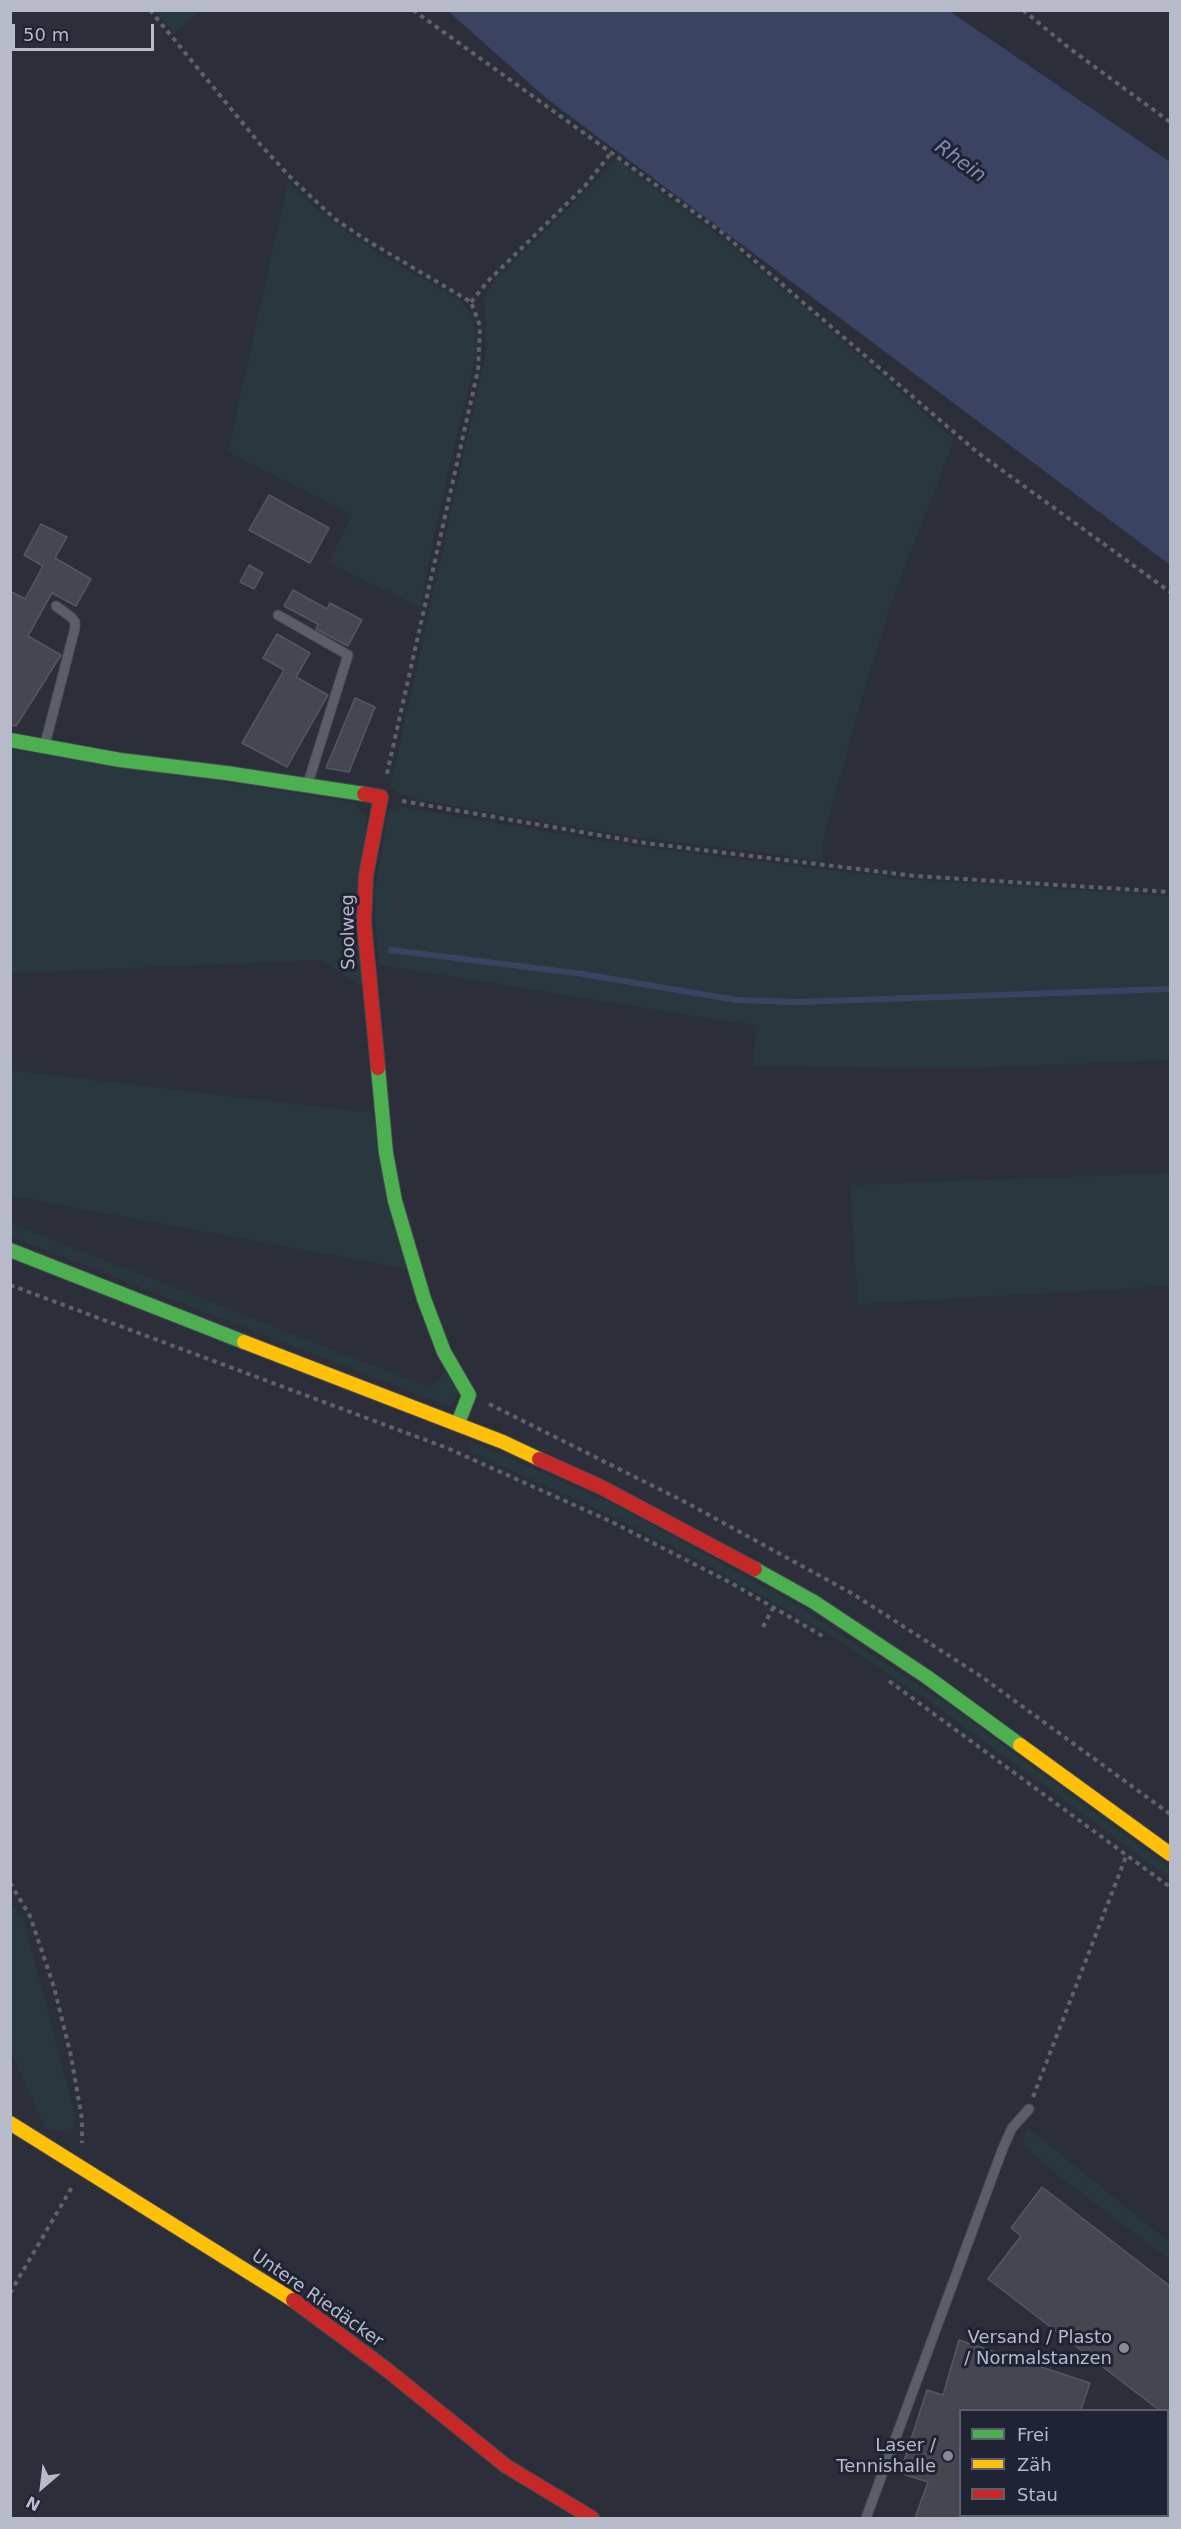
<!DOCTYPE html>
<meta charset="utf-8">
<style>
body{margin:0}
#map{position:relative;width:1181px;height:2529px;overflow:hidden;background:#2c2f39;font-family:"DejaVu Sans",sans-serif}
canvas{display:block}
.frame{position:absolute;inset:0;border:12px solid #b7bac9;pointer-events:none}
.legend{position:absolute;left:959px;top:2409px;width:210px;height:108px;box-sizing:border-box;background:#1f2334;border:2px solid #5c5f70;margin:0;padding:8px 10px;list-style:none;font-size:18px;color:#b7bac9}
.legend li{display:flex;align-items:center;gap:12px;height:30px}
.legend b{width:30px;border:2px solid #5c5f70}
.north{position:absolute;left:12px;top:2457px;width:60px;height:60px;-webkit-text-stroke:4px #1f2334;paint-order:stroke;rotate:208deg;font-size:16px;font-weight:700;line-height:24px;text-align:center;color:#b7bac9}
.north::after{content:'';display:block;margin:auto;width:21px;height:27px;background:#b7bac9;clip-path:polygon(50% 0,100% 100%,50% 72%,0 100%)}
.scale{position:absolute;left:12px;top:24px;width:142px;height:27px;box-sizing:border-box;border:3px solid #b7bac9;border-top:0;padding-left:8px;font-size:18px;line-height:21px;white-space:nowrap;color:#b7bac9;-webkit-text-stroke:4px #1f2334;paint-order:stroke}
</style>
<div id="map">
<canvas width="1181" height="2529"></canvas>
<div class="frame"></div>
<ul class="legend">
<li><b style="height:8px;background:#4caf50"></b>Frei</li>
<li><b style="height:8px;background:#ffc107"></b>Zäh</li>
<li><b style="height:8px;background:#c62828"></b>Stau</li>
</ul>
<div class="north">N</div>
<div class="scale">50 m</div>
</div>
<script>
const c = document.querySelector('canvas').getContext('2d');
c.lineJoin = 'round';
function fillPath(path, color) { c.fillStyle = color; c.fill(path, 'evenodd'); }
const shape = rows => new Path2D(rows.map(r => 'M' + r).join(''));
function trace(path, color, width, dash) { c.strokeStyle = color; c.lineWidth = width; c.lineCap = dash ? 'butt' : 'round'; c.setLineDash(dash || []); c.stroke(path); }
function write(font, color, halo, rows, align = 'center') {
  c.font = font + ' "DejaVu Sans",sans-serif'; c.lineWidth = 6; c.setLineDash([]); c.textBaseline = 'middle'; c.strokeStyle = halo; c.fillStyle = color; for (const [text, x, y, turn = 0] of rows) {
    c.save(); c.translate(x, y); c.rotate((+turn || 0) * Math.PI / 180); c.textAlign = isNaN(turn) ? turn : align; if (halo) c.strokeText(text, 0, 0); c.fillText(text, 0, 0); c.restore();
  }
}
fillPath(shape([
 [155,11,200,11,174,34],
 [617,160,713,231,790,295,954,440,892,600,860,704,828,820,820,860,642,838,516,817,416,799,393,790,391,784,487,349,484,299,494,281],
 [288,182,317,210,378,254,457,298,470,312,473,320,477,350,472,374,439,511,420,607,329,563,352,515,228,452],
 [10,749,353,802,366,818,361,986,321,960,11,973],
 [402,807,619,844,777,864,907,879,1170,896,1170,1060,965,1068,752,1066,757,1026,380,965,375,923,375,890,388,811],
 [10,1070,362,1112,371,1110,408,1269,11,1196],
 [1170,1173,1170,1286,858,1304,850,1185],
 [10,1223,430,1388,445,1372,459,1391,451,1407,11,1237],
 [470,1441,619,1507,790,1601,947,1704,1170,1868,1170,1878,935,1705,831,1635,695,1558,615,1517,472,1452,468,1446],
 [10,1903,23,1918,74,2110,75,2120,73,2128,67,2132,45,2128,11,2051],
 [1027,2127,1170,2243,1170,2260,1055,2173,1022,2144]
]), '#29373f');
fillPath(shape([
 [448,11,949,11,1170,162,1170,565,546,98]
]), '#3b4362');
trace(shape([
 [391,950,583,974,736,1000,798,1002,1170,989]
]), '#3b4362', 6);
const building = shape([
 [269,495,329,528,310,563,249,530,269,495],
 [41,524,67,537,55,558,91,579,76,606,52,593,28,636,61,655,16,726,10,725,10,591,25,599,43,566,24,555,41,524],
 [249,565,263,573,254,589,240,582,249,565],
 [293,590,327,609,330,603,362,620,348,646,316,629,318,624,284,606,293,590],
 [277,634,310,653,296,677,328,695,287,767,242,743,284,670,263,658,277,634],
 [355,698,375,707,349,772,326,768,355,698],
 [1042,2187,1170,2286,1170,2420,1167,2417,1167,2410,1159,2410,988,2279,1021,2236,1011,2228,1042,2187],
 [959,2340,1090,2383,1081,2410,960,2410,960,2518,915,2518,928,2482,900,2473,927,2390,943,2395,959,2340]
]);
fillPath(building, '#454750');
trace(building, '#545761', 1.5);
const lane = shape([
 [278,615,348,655,308,783],
 [45,744,75,628,75,622,71,617,56,606],
 [866,2518,1003,2148,1012,2128,1029,2109]
]);
const fast = shape([
 [10,740,120,760,226,773,364,794],
 [378,1068,386,1153,395,1201,424,1299,444,1352,469,1395,458,1423],
 [10,1250,244,1342],
 [755,1569,814,1602,927,1677,1020,1745]
]);
const slow = shape([
 [244,1342,503,1442,539,1459],
 [1020,1745,1170,1854],
 [10,2123,293,2300]
]);
const jam = shape([
 [364,794,381,797,366,875,364,923,378,1068],
 [539,1459,601,1487,755,1569],
 [293,2300,386,2369,506,2466,592,2518]
]);
trace(lane, '#484a52', 11);
trace(fast, '#484a52', 16);
trace(slow, '#484a52', 16);
trace(jam, '#484a52', 16);
trace(shape([
 [150,10,259,143,293,180,335,219,363,238,471,302,480,326,478,370,386,778],
 [413,10,720,231,977,452,1170,592],
 [1023,10,1069,48,1170,122],
 [471,302,488,281,585,186,611,153],
 [402,801,645,843,915,876,1170,892],
 [10,1285,447,1448,612,1522,733,1584,826,1638],
 [489,1404,689,1504,853,1594,982,1677,1170,1814],
 [763,1627,773,1608],
 [889,1681,1170,1887],
 [10,1883,30,1916,54,1987,71,2056,82,2119,82,2143],
 [1033,2097,1127,1854],
 [10,2293,72,2187]
]), '#5f626a', 4, [4.5, 4.5]);
trace(lane, '#5c5e67', 9);
trace(fast, '#4caf50', 14);
trace(slow, '#ffc107', 14);
trace(jam, '#c62828', 14);
for (const [x, y, r, color] of [
 [1124,2348,6,"#868997"],
 [948,2456,6,"#868997"]
]) { const dot = new Path2D(); dot.arc(x, y, r, 0, 2 * Math.PI); c.fillStyle = color; c.fill(dot); trace(dot, '#1f2334', 2); }
write('18px', '#b7bac9', '#1f2334', [
 ["Soolweg",349,932,-91],
 ["Untere Riedäcker",317,2299,35]
]);
write('18px', '#b7bac9', '#1f2334', [
 ["Versand / Plasto",1112,2338],
 ["/ Normalstanzen",1112,2359],
 ["Laser /",936,2446],
 ["Tennishalle",936,2467]
], 'right');
write('italic 20px', '#808aaf', '#1f2334', [
 ["Rhein",960,162,36]
]);
</script>
